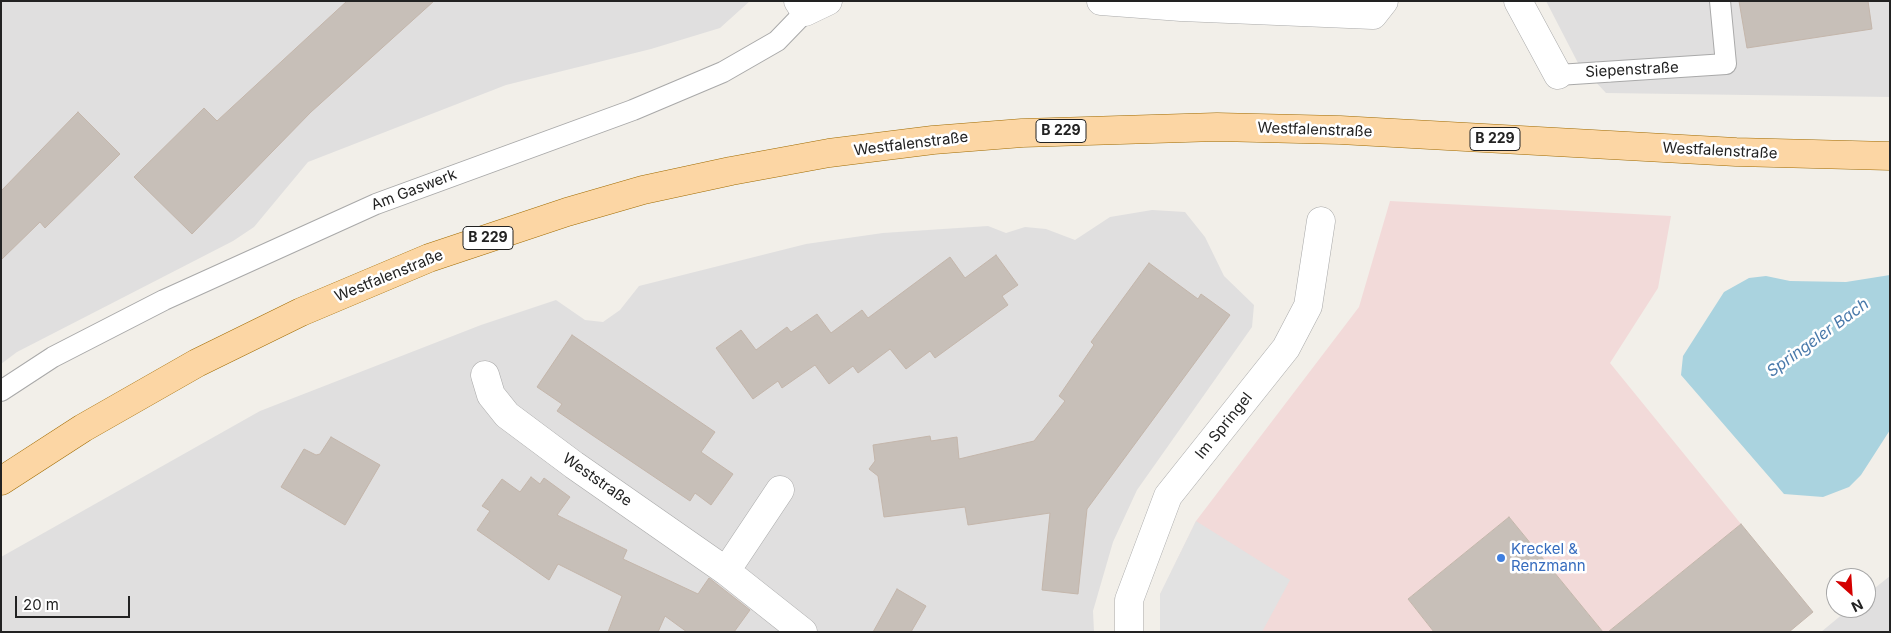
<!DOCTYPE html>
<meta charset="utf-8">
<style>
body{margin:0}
#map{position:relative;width:1891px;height:633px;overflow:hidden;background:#f2efe9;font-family:Inter,sans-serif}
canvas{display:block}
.frame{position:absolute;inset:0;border:2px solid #222;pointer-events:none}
.north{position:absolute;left:1826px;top:568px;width:50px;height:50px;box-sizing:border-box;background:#fff;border:1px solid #a7a7a7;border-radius:50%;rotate:154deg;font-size:14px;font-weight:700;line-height:20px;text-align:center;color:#222}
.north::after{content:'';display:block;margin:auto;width:18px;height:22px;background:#d40000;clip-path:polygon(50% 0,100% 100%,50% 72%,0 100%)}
.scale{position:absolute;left:15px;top:596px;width:115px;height:22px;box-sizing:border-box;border:2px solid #222;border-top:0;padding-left:6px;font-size:15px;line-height:18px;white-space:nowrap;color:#222;-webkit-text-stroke:4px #fff;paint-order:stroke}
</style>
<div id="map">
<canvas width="1891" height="633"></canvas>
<div class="frame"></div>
<div class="north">N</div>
<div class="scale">20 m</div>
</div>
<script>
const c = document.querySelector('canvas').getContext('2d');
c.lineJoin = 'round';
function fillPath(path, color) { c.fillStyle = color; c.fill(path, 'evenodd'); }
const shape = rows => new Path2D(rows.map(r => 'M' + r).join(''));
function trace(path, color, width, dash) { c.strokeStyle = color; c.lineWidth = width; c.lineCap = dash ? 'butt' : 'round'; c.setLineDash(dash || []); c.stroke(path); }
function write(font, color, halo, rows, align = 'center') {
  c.font = font + ' Inter,sans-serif'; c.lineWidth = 5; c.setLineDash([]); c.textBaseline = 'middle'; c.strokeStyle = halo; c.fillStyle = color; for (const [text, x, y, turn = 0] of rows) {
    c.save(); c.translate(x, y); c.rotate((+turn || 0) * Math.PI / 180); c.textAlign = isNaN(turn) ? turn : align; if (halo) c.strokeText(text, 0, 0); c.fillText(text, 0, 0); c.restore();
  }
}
fillPath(shape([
 [1,1,750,1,720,28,651,49,506,85,308,162,254,227,233,241,17,352,1,364],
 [1546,1,1890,1,1890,97,1606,93,1578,63],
 [1152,210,1185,212,1205,237,1224,276,1254,305,1252,327,1137,490,1113,542,1093,611,1094,632,1,632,1,557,260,411,481,325,556,300,585,320,603,322,620,310,639,286,806,244,883,233,988,226,1006,233,1025,227,1046,229,1075,240,1110,217],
 [1890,576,1890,632,1821,632,1850,608,1866,608,1866,595]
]), '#e0dfdf');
fillPath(shape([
 [1390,201,1671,216,1658,288,1610,363,1741,524,1608,632,1603,632,1509,517,1408,599,1434,632,1160,632,1160,595,1196,521,1359,307]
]), '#f2dad9');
fillPath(shape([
 [1196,521,1290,580,1262,632,1160,632,1160,594]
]), '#e2e2e2');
fillPath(shape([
 [1890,275,1890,430,1861,475,1849,487,1823,497,1784,494,1681,375,1683,356,1724,292,1749,278,1766,276,1790,281,1846,282]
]), '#aad3df');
const building = shape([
 [347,1,434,1,311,112,192,234,134,177,204,108,217,121,347,1],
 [1739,1,1868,1,1872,29,1747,48,1739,1],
 [78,112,120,154,45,228,40,222,1,260,1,191,78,112],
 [996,255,1018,285,1002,296,1008,305,935,358,930,351,906,369,890,349,858,373,853,366,829,384,815,365,782,388,778,381,753,399,716,348,741,330,756,350,787,327,791,332,817,314,831,333,862,310,868,318,950,257,965,278,996,255],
 [1149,263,1198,299,1201,294,1230,315,1087,509,1078,594,1042,590,1050,513,968,525,965,507,884,517,878,476,869,469,875,461,873,445,930,436,931,441,957,437,959,459,1034,441,1065,401,1059,396,1094,345,1091,342,1149,263],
 [572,335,715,432,701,452,733,474,711,505,695,493,690,501,592,435,557,411,562,404,537,387,572,335],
 [331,437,380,465,345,525,281,487,304,449,316,455,320,454,331,437],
 [531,477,540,484,544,478,570,497,557,515,627,550,623,559,698,594,709,578,750,610,734,632,687,632,665,616,658,632,608,632,622,596,558,564,549,580,477,530,490,511,482,506,502,479,520,492,531,477],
 [1509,517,1603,632,1434,632,1408,599,1509,517],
 [1741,524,1813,612,1789,632,1608,632,1741,524],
 [897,589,926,606,911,632,873,632,897,589]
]);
fillPath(building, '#c7bfb8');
trace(building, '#c4b6ab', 1);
const lane = shape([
 [1558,75,1726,64,1720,1],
 [1,391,53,357,164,300,376,204,633,110,723,72,777,41,805,12]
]);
const street = shape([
 [798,1,805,12,828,1],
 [1101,1,1181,7,1373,15,1384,1],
 [1518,1,1558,75],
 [485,375,491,395,507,415,574,465,726,571,803,632],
 [726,571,780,490],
 [1129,632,1129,600,1168,496,1286,348,1308,306,1321,221]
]);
const primary = shape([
 [1,481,83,428,197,363,301,312,429,258,567,212,643,190,731,171,829,153,933,140,1022,133,1217,127,1340,130,1736,152,1890,156]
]);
trace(lane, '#a9a9a9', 22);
trace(street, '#a9a9a9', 29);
trace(primary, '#a06b00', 29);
trace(lane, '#fff', 20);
trace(street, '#fff', 28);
trace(primary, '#fcd6a4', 28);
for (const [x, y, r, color] of [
 [1501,558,5,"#3f7fe0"]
]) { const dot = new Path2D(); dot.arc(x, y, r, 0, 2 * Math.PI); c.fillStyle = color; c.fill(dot); trace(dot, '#fff', 2); }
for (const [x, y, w] of [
 [1061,131,50],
 [1495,139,50],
 [488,238,50]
]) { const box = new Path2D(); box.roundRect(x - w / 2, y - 11.5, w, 23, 4); c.fillStyle = '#fff'; c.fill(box); trace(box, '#222', 1); }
write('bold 14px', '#222', null, [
 ["B 229",1061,131],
 ["B 229",1495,139],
 ["B 229",488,238]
]);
write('15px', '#222', '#fff', [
 ["Siepenstraße",1632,70,-3],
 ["Westfalenstraße",1315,130,2],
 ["Westfalenstraße",911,144,-7],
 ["Westfalenstraße",1720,151,3],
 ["Am Gaswerk",414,190,-21],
 ["Westfalenstraße",389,276,-22],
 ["Im Springel",1224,426,-51],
 ["Weststraße",597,480,35]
]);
write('15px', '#366cbe', '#fff', [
 ["Kreckel &",1511,549],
 ["Renzmann",1511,566]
], 'left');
write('italic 16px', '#4a7aab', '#fff', [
 ["Springeler Bach",1818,338,-36]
]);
</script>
